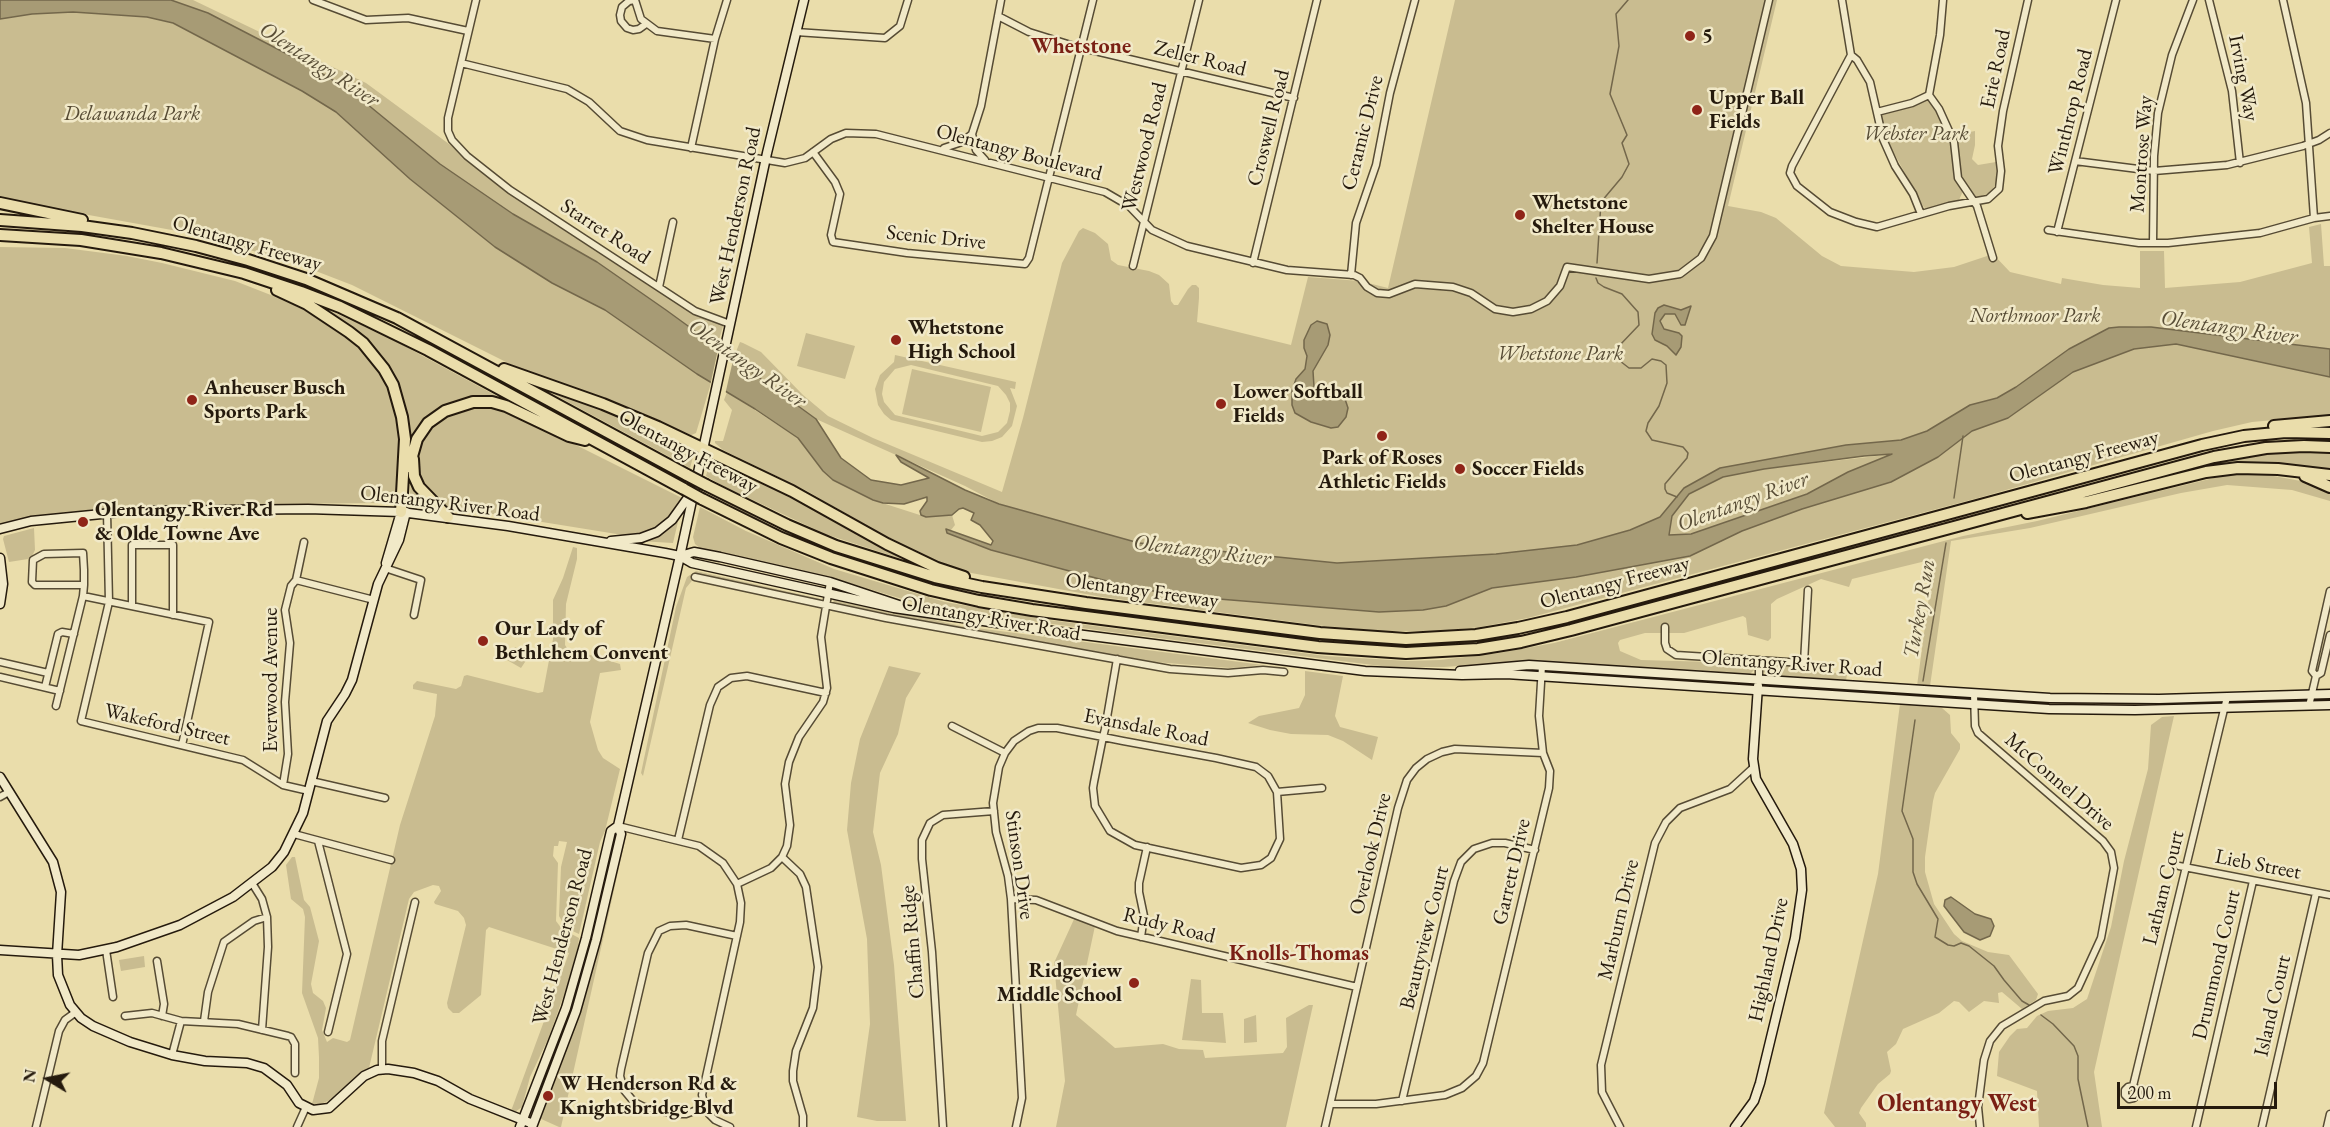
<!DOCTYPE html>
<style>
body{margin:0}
#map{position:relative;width:2330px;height:1127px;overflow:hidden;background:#eaddab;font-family:"EB Garamond",serif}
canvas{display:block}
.north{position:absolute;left:18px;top:1049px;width:60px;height:60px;-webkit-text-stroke:4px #f1e9c8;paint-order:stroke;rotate:280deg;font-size:16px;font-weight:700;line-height:24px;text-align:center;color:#251a0d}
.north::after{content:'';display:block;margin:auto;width:21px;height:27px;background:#251a0d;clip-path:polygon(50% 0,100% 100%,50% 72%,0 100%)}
.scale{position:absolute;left:2117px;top:1082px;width:160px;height:27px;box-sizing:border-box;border:3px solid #251a0d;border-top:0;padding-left:8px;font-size:18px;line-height:21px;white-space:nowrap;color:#251a0d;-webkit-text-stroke:4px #f1e9c8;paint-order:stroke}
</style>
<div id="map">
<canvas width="2330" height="1127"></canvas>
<div class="north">N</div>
<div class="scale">200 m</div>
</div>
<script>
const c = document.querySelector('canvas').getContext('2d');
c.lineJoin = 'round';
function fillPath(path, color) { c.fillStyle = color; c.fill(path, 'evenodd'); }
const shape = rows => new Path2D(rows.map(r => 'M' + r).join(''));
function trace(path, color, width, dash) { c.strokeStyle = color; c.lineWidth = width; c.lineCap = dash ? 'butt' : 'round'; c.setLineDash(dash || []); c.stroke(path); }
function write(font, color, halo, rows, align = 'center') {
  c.font = font + ' "EB Garamond",serif'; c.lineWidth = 5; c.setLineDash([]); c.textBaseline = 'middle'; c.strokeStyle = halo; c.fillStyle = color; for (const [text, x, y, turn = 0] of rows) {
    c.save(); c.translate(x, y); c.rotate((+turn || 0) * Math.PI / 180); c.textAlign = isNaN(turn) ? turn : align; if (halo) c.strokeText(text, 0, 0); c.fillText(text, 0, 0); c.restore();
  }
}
fillPath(shape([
 [171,0,193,0,366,83,536,208,723,326,717,347,597,262,513,214,440,164,350,90,293,57,208,13],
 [1455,0,1777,0,1728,206,1761,212,1776,218,1822,256,1841,266,1914,272,1954,267,1993,254,2010,272,2061,284,2062,278,2103,285,2140,288,2140,251,2164,251,2165,288,2240,282,2312,263,2309,227,2321,224,2324,266,2330,266,2330,349,2141,326,2109,328,1997,398,1970,405,1927,431,1901,440,1846,445,1779,457,1684,488,1660,517,1630,530,1577,545,1496,554,1337,563,1138,543,999,504,965,486,816,419,733,359,740,342,743,343,761,352,803,395,828,416,873,438,1002,492,1023,418,1062,263,1079,231,1083,228,1095,233,1108,244,1111,260,1118,265,1149,271,1159,275,1169,284,1171,301,1174,305,1178,305,1188,289,1192,285,1196,285,1199,288,1199,298,1197,322,1291,345,1308,277,1360,281,1388,288],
 [73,12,147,17,172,23,302,91,336,112,410,179,495,247,552,283,605,310,711,383,696,433,687,437,681,436,672,427,656,419,522,370,352,285,295,263,194,234,0,199,0,19,32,14],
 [1929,98,1935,105,1950,139,1955,177,1963,191,1959,200,1926,209,1923,206,1884,135,1880,115],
 [1975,131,1975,145,1972,159,1978,165,1996,162,1998,174,1996,183,1991,192,1977,198,1961,178,1954,135],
 [0,247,65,248,127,256,162,263,235,281,281,299,306,311,337,332,341,330,364,349,382,375,394,401,401,437,397,494,391,502,386,503,150,505,102,508,23,519,0,526],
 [326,309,386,336,506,401,455,404,409,448,387,372,324,311],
 [806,333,855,346,845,379,797,366],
 [2176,344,2330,377,2330,415,2252,422,2213,431,1978,498,1528,618,1480,627,1441,631,1383,631,1324,626,1102,597,966,572,910,551,807,491,723,450,715,443,715,441,723,441,732,410,724,400,727,392,798,438,873,500,926,517,952,515,955,525,951,530,946,530,947,533,976,545,1028,559,1193,597,1378,612,1423,610,1446,606,1492,588,1576,577,1690,556,1742,531,1802,509,1891,482,1938,457,1972,431,2008,418,2073,372,2134,349],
 [895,355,1016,382,1015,389,1010,388,1017,406,1012,426,1002,437,992,441,982,442,891,420,884,414,878,405,875,389,880,375,894,362],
 [911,365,998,386,1006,395,1010,403,1010,411,1007,423,998,432,982,436,895,415,884,402,882,394,884,382,895,369],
 [912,369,991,387,981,432,902,414],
 [545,387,599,404,695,450,690,468,544,389],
 [490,406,504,409,682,498,677,508,671,518,653,532,629,536,443,506,427,493,415,468,420,440,437,420,461,408],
 [2313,450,2330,452,2330,471,2272,464,2132,486,2131,483,2211,462,2256,454],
 [1894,454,1848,472,1807,494,1691,534,1669,536,1672,516,1689,494,1723,476,1764,469],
 [711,459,767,483,914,561,914,563,825,534,723,486,706,476],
 [2230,474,2268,475,2301,481,2330,493,2330,501,2292,490,2227,485,2181,493,2030,528,1951,541,1930,686,1917,686,1934,559,1852,579,1849,587,1821,579,1777,599,1771,604,1771,638,1768,641,1748,635,1746,618,1743,616,1684,633,1645,633,1620,640,1618,643,1620,651,1641,660,1749,663,1752,664,1755,669,1749,675,1526,661,1444,667,1389,667,1111,632,929,607,846,582,702,550,695,544,693,537,700,507,746,531,834,569,945,602,1049,620,1326,656,1408,661,1440,660,1499,653,1554,643,1963,536,2037,521],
 [411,479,432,508,409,506],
 [681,509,673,543,639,541,645,539],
 [34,528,35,550,32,556,28,559,9,562,3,539,4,536],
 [573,547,577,548,577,559,566,604,565,645,567,648,620,664,621,670,600,673,590,722,598,750,603,758,620,769,605,831,600,842,579,934,566,928,559,916,561,867,567,842,559,841,558,846,554,846,553,856,558,863,556,921,562,929,579,938,578,946,567,986,549,1037,530,1077,522,1107,515,1112,511,1111,569,953,489,927,486,930,481,995,459,1013,453,1013,448,1008,447,1003,466,925,464,918,458,911,435,904,434,902,441,891,439,886,433,885,414,892,409,899,369,1068,336,1097,319,1105,312,1104,319,1078,319,1057,318,1038,302,993,305,917,303,909,291,899,286,865,292,857,295,857,304,900,310,907,319,941,311,984,313,993,323,1001,326,1008,322,1030,327,1042,333,1038,347,1042,350,1040,400,825,435,716,437,694,413,689,413,685,417,681,456,689,461,686,464,676,467,675,538,693,543,692,553,639,553,600,563,578],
 [696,571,821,599,819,601,695,577,686,588,643,776,641,773,676,607,687,577],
 [838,598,961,626,1263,665,1230,668,1117,659,834,604,833,599],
 [515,647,529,656,521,668,507,660],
 [1767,663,1795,665,1817,671,1847,674,1846,681,1773,677,1762,671,1762,666],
 [889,666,921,673,906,698,898,734,880,773,873,832,881,865,894,965,906,1121,877,1121,857,1117,870,1024,867,939,847,830,851,783,860,739],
 [1305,671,1343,676,1335,716,1340,727,1378,737,1372,760,1343,741,1328,735,1291,734,1270,730,1248,723,1259,716,1299,708,1305,695],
 [1900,704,1942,708,1950,715,1951,733,1960,744,1960,749,1935,793,1933,801,1925,857,1925,872,1934,904,1954,934,1962,941,1988,952,2009,955,2038,994,2036,1000,2022,1009,2002,992,1998,993,1999,1003,1984,1001,1969,1012,1959,1002,1954,1001,1939,1013,1903,1029,1896,1044,1887,1052,1891,1071,1890,1074,1878,1084,1861,1108,1859,1113,1866,1123,1866,1127,1835,1127,1824,1113,1878,874],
 [2174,716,2094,1072,2102,1127,2039,1127,2037,1091,1997,1076,1999,1052,2010,1036,2017,1029,2027,1028,2037,1016,2048,1011,2073,1008,2087,999,2111,927,2124,861,2148,769,2151,725,2162,717],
 [627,832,561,1127,559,1127,539,1118,587,991,624,836],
 [1075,917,1095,926,1076,1015,1115,1048,1163,1044,1179,1049,1203,1050,1205,1058,1283,1053,1287,1047,1286,1018,1309,1005,1313,1005,1286,1127,1056,1127,1065,1081,1054,963],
 [144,956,145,967,121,971,119,960],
 [1191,979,1201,980,1202,1013,1223,1013,1226,1043,1182,1040],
 [1256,1015,1257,1042,1244,1043,1244,1019]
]), '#c9bc90');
const water = shape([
 [0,0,171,0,208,13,293,57,350,90,440,164,513,214,597,262,666,310,816,419,841,458,871,480,901,485,929,478,901,462,896,455,965,490,999,504,1139,543,1337,563,1496,554,1577,545,1630,530,1660,517,1684,488,1720,468,1846,445,1901,440,1927,431,1970,405,1997,398,2016,387,2069,349,2109,328,2119,327,2151,327,2330,349,2330,377,2176,344,2134,349,2073,372,2008,418,1972,431,1938,457,1891,482,1802,509,1742,531,1690,556,1576,577,1492,588,1446,606,1423,610,1379,612,1194,597,1133,588,991,550,947,533,946,529,991,545,993,541,980,525,971,520,974,513,963,508,959,509,952,515,926,517,921,515,920,511,927,501,927,497,904,504,883,503,873,500,833,480,823,471,798,438,755,409,697,374,605,310,552,283,495,247,410,179,336,112,302,91,173,23,147,17,73,12,32,14,0,19,0,0],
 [1892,454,1848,472,1807,494,1691,534,1669,535,1672,516,1689,494,1723,477,1764,469,1864,456,1892,454],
 [1664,305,1681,310,1691,306,1685,325,1681,325,1675,314,1665,314,1660,321,1664,329,1679,333,1682,336,1681,347,1676,355,1667,346,1655,340,1652,334,1655,313,1658,308,1664,305],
 [1317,321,1327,324,1330,335,1328,345,1313,371,1314,387,1318,392,1324,394,1339,394,1345,399,1348,408,1346,417,1338,427,1331,428,1311,422,1295,413,1292,405,1292,391,1296,379,1305,369,1307,356,1304,348,1304,340,1311,325,1317,321],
 [1951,897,1975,914,1991,919,1994,926,1990,936,1980,940,1964,932,1944,906,1945,900,1951,897]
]);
fillPath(water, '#a79b75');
trace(water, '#73674b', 1.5);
fillPath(shape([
 [719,345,734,356,725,395,710,386]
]), '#eaddab');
trace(shape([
 [1597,263,1601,202,1622,177,1629,164,1622,143,1627,135,1610,94,1619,46,1616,14,1628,0],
 [1596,278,1598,283,1604,287,1622,294,1638,312,1639,325,1619,346,1616,353,1620,361,1629,368,1641,368,1652,359,1661,361,1666,365,1667,383,1659,406,1648,423,1646,431,1652,440,1683,447,1688,453,1687,458,1665,484,1665,489,1667,493,1677,497],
 [1954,498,1963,436],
 [1923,681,1946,543],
 [1915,720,1902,811,1913,839,1913,872,1917,884,1938,919,1935,937,1948,945,1954,946,1961,943,1969,946,1994,966,2004,980,2022,1001,2029,1005],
 [2041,1015,2053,1024,2074,1046,2078,1056,2078,1079,2088,1127]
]), '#73674b', 1.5);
const street = shape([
 [313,0,366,20,408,18,468,31],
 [476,0,448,118,448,131,452,140,467,156,510,190,695,311,730,324],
 [635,0,641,19,657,31,715,39],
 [635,0,629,1,622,7,620,15,621,21,627,28,633,30,639,29,646,24],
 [1842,0,1851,55,1792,166,1790,173,1797,186,1830,212,1856,222,1877,227,1949,206,1988,199,1999,189,2001,171,1998,146,2003,111,2028,0],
 [1943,0,1940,35,1929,95,1939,109,1954,142,1958,178,1977,206,1993,258],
 [2209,0,2232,91,2240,163],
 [2283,0,2306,103,2314,218],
 [998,16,1029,32,1074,46,1294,98],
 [796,32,885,38,900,26,908,0],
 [1851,55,1857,60,1870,82,1883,139,1895,166,1913,194,1921,214],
 [461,63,567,89,589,102,620,131,647,140,785,163,805,158,831,139,846,133,876,134,1105,192,1129,206,1152,230,1187,246,1287,270,1354,275,1360,278,1367,287,1377,293,1389,294,1415,284,1453,287,1471,293,1495,309,1513,312,1531,309,1547,301,1560,286,1567,267,1649,279,1680,274,1701,258,1713,236,1769,0],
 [1877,112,1912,103,1929,95],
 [691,148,715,39,727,0],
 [944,148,962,142,972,134],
 [813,152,835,182,840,194,831,235,833,242,907,253,1025,264,1029,258,1093,0],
 [985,160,976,150,972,134,981,106,1001,0],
 [2075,161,2154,171,2227,165,2303,146,2319,140,2330,133],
 [2048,230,2139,243,2168,243,2260,233,2314,218,2330,216],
 [2057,232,2116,0],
 [2153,243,2154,156,2158,113,2172,55,2193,0],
 [1253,263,1317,0],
 [1133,266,1199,0],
 [1351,275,1356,223,1376,165,1390,93,1415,0],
 [659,287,673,222],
 [107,512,109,602,81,721,243,760,283,785,309,791],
 [385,568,421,580,414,615],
 [695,577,886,618,1170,669,1228,673,1263,670,1284,672],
 [296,580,374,600],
 [2330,591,2312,671,2316,676,2321,673,2330,635],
 [83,596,209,622,182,745],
 [132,606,132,545,173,545,173,615],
 [1665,627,1665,643,1667,649,1676,655,1804,663,1808,590],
 [0,662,48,673],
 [0,677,60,691],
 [1759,680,1759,660],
 [45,687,58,634,62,632,74,634],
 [1974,694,1975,726,1978,733,2103,841,2111,852,2114,868,2101,938,2078,988,2068,996,2044,1001,2002,1026,1990,1041,1984,1060,1978,1107,1980,1127],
 [56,706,83,596,84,585,84,570,83,553,44,554,33,560,32,582,35,585,84,585],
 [2309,706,2316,676],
 [952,726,1005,753],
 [311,781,385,798],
 [283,785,288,754,285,702,290,643,285,610,291,586,296,580,304,542],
 [1277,792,1322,788],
 [0,797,9,792],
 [618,826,699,846,723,863,737,884,741,903,740,922,702,1095,705,1107,709,1114,715,1120,730,1127],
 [294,834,391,860],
 [678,840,710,705,718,687,731,678,747,676,826,693],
 [318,841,347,954,328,1032],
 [782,857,800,874,806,887,818,967,813,1008,796,1051,793,1071,793,1081,803,1116,803,1127],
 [2179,866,2330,895],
 [252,883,262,899,267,917,268,947,262,1030],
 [737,884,771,868,782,857,787,846,790,825,785,784,789,762,799,737,823,702,827,688,821,637,830,582],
 [1011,899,1036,900,1117,931,1357,987],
 [1141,937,1144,916,1139,892,1139,883,1147,847],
 [106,950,113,997],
 [157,961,164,1004,162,1016],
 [125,1016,152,1013,181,1021,238,1024,288,1036,291,1037,295,1044,295,1073],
 [204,1021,208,992,224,942,254,921,267,917],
 [172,1055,181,1021],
 [382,1069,382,1041,415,902],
 [2133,1086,2128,1087,2125,1090,2125,1095,2129,1099,2134,1098,2137,1094,2137,1089,2133,1086,2227,697],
 [1402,1101,1454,881,1461,862,1474,849,1492,843,1505,843,1535,850],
 [1331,1104,1376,1104,1445,1095,1462,1088,1476,1076,1483,1063,1549,788,1550,771,1543,753,1539,716,1542,666],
 [705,1107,686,1114,675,1114,644,1107,634,1102,624,1090,620,1076,621,1069,648,953,659,931,670,926,686,925,737,936],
 [36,1127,59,1031,65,1020,76,1012],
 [297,1127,306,1107],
 [943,1127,932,952,922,859,922,840,930,823,943,815,994,811],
 [1016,1127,1022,1098,1011,899,1008,876,996,832,993,803,999,767,1005,753,1014,741,1029,731,1038,728,1057,728,1103,737,1123,741,1216,758,1256,767,1268,776,1277,792,1280,839,1271,858,1261,865,1241,868,1135,845,1110,831,1095,806,1093,788,1094,782,1103,737,1105,729,1117,659],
 [1325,1127,1398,808,1407,780,1416,768,1427,759,1442,752,1455,749,1543,753],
 [1620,1127,1602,1092,1601,1065,1655,843,1666,822,1680,808,1730,789,1754,767],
 [2196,1127,2253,881],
 [2262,1127,2316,893],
 [2327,1127,2330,1114]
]);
const secondary = shape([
 [0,529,31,521,132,511,308,509,401,512,508,526,665,553,680,556,692,563,894,608,1045,630,1365,671,1462,675,1506,674,2049,709,2135,710,2330,705],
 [611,541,641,538,657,532,672,520,692,492],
 [680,556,694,552,720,557,830,582,902,606],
 [0,558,3,584,0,604],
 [386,563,401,512],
 [1460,671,1529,665,2050,698,2159,699,2330,694],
 [0,777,53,862,61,892,57,955,58,975,70,1005,81,1018,93,1026,130,1042,172,1055,205,1061,247,1063,264,1068,287,1085,299,1103,313,1110,329,1108,364,1076,377,1070,388,1069,414,1073,438,1081,470,1099,533,1124],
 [0,950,79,955,117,947,180,925,233,897,272,867,284,852,303,813,327,721,345,694,352,680,378,584,399,540,406,512],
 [520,1127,566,1008,586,938,611,831,618,826],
 [532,1127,576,1011,596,940,621,834,618,826,680,556,767,153,804,0],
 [1735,1127,1754,1101,1760,1083,1795,938,1802,890,1801,869,1793,844,1756,779,1753,759,1758,686]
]);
const highway = shape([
 [0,203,82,220],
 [0,220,82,226,132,233,196,246,248,260,306,279,397,318,687,475],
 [0,235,81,240,161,253,244,273,301,292,340,307,428,350,684,489],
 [277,290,307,304,349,332,363,343,384,369,393,385,402,417,405,439,401,512],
 [504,369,603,404,658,427,792,491,887,544,937,568,964,577],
 [2274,426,2330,421],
 [413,459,414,476,419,487,448,517],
 [409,467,417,439,428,423,445,411,473,402,492,402,506,406,569,436,585,440],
 [2305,476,2330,487],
 [706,485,787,525,836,546,935,577,982,587,1086,603,1320,633,1406,639,1476,635,1518,628,1567,617,2202,445,2244,436,2286,432,2330,433],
 [702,499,781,538,831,558,931,590,979,601,1032,610,1318,647,1406,653,1478,649,1521,642,1571,630,2214,457,2266,448,2304,446,2330,447],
 [2027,513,2086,502,2206,472,2238,468,2278,469,2330,475]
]);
trace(street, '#564b34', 9);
trace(secondary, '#251a0d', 11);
trace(highway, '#251a0d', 14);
trace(street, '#f1e9c8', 6);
trace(secondary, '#f1e9c8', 8);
trace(highway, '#eaddab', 10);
const highwayBridge = shape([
 [687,475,706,485],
 [684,489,702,499]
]);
trace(highwayBridge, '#251a0d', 14, []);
trace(highwayBridge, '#eaddab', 10);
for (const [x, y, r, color] of [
 [1690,36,6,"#8f2418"],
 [1697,110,6,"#8f2418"],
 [1520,215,6,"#8f2418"],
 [896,340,6,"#8f2418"],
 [192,400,6,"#8f2418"],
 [1221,404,6,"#8f2418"],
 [1382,436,6,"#8f2418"],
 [1460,469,6,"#8f2418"],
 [83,522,6,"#8f2418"],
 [483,641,6,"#8f2418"],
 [1134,983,6,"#8f2418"],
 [548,1096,6,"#8f2418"]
]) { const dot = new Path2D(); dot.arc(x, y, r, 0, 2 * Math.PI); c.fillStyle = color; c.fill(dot); trace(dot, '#f1e9c8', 2); }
write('bold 21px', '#251a0d', '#f1e9c8', [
 ["5",1702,36],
 ["Upper Ball",1709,98],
 ["Fields",1709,122],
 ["Whetstone",1532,203],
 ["Shelter House",1532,227],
 ["Whetstone",908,328],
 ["High School",908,352],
 ["Anheuser Busch",204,388],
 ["Sports Park",204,412],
 ["Lower Softball",1233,392],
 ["Fields",1233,416],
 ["Park of Roses",1382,458,"center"],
 ["Athletic Fields",1382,482,"center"],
 ["Soccer Fields",1472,469],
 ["Olentangy River Rd",95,510],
 ["& Olde Towne Ave",95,534],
 ["Our Lady of",495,629],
 ["Bethlehem Convent",495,653],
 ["Ridgeview",1122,971,"right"],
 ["Middle School",1122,995,"right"],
 ["W Henderson Rd &",560,1084],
 ["Knightsbridge Blvd",560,1108]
], 'left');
write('21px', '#251a0d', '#f1e9c8', [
 ["Zeller Road",1200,59,14],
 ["Erie Road",1996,69,-78],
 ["Irving Way",2243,78,79],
 ["Winthrop Road",2071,112,-76],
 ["Croswell Road",1269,128,-76],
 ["Ceramic Drive",1363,133,-76],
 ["Westwood Road",1145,147,-76],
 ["Olentangy Boulevard",1019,153,15],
 ["Montrose Way",2142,154,-86],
 ["West Henderson Road",736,216,-78],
 ["Starret Road",605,232,33],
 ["Scenic Drive",936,238,6],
 ["Olentangy Freeway",247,244,16],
 ["Olentangy Freeway",688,452,28],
 ["Olentangy Freeway",2084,457,-15],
 ["Olentangy River Road",450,504,7],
 ["Olentangy Freeway",1615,583,-15],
 ["Olentangy Freeway",1142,591,8],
 ["Olentangy River Road",991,619,10],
 ["Olentangy River Road",1792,664,4],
 ["Everwood Avenue",271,680,-90],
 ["Wakeford Street",167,725,13],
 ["Evansdale Road",1146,728,11],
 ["McConnel Drive",2059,782,41],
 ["Overlook Drive",1371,854,-77],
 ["Stinson Drive",1019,865,82],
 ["Lieb Street",2258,865,11],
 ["Garrett Drive",1512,872,-77],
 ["Latham Court",2164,888,-76],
 ["Marburn Drive",1619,920,-77],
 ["Rudy Road",1169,926,14],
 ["West Henderson Road",563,937,-75],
 ["Beautyview Court",1425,938,-76],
 ["Chaffin Ridge",913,942,-95],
 ["Highland Drive",1769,960,-78],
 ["Drummond Court",2217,965,-77],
 ["Island Court",2273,1006,-77]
]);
write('italic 21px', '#564b34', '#f1e9c8', [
 ["Delawanda Park",132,114],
 ["Webster Park",1916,134],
 ["Northmoor Park",2035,316],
 ["Whetstone Park",1560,354]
]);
write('bold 22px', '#7a1f14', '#f1e9c8', [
 ["Whetstone",1081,47],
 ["Knolls-Thomas",1299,954]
]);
write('italic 22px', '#594e37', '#f1e9c8', [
 ["Olentangy River",319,65,33],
 ["Olentangy River",2229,328,8],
 ["Olentangy River",747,364,35],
 ["Olentangy River",1743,502,-20],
 ["Olentangy River",1202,551,7],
 ["Turkey Run",1920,609,-80]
]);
write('bold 24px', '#7a1f14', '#f1e9c8', [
 ["Olentangy West",1957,1104]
]);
</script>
